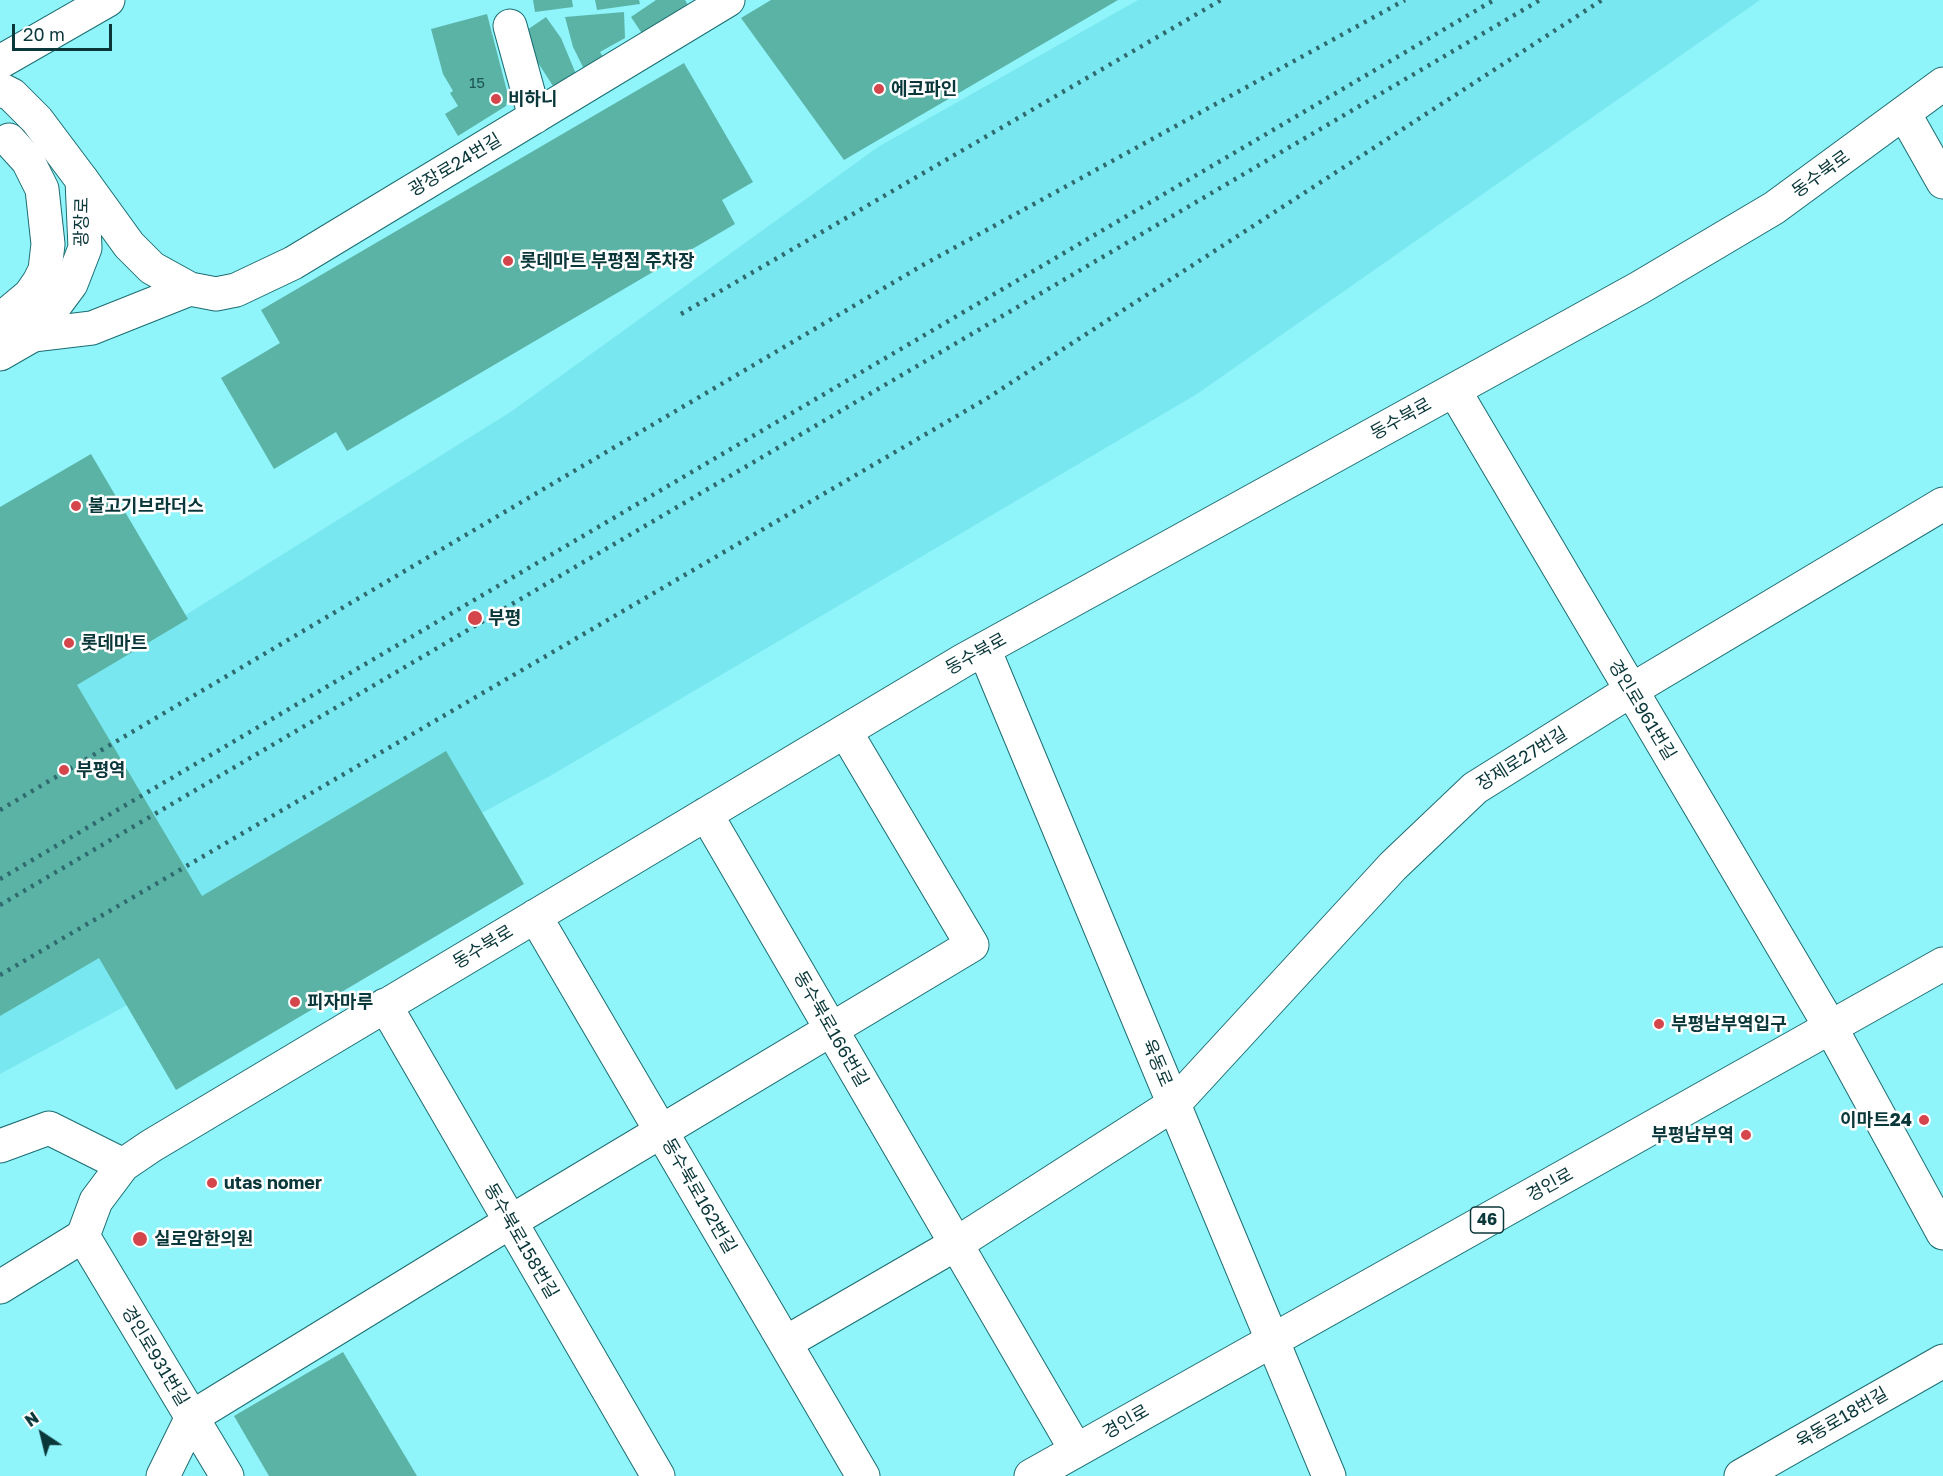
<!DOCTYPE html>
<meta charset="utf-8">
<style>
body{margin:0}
#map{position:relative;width:1943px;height:1476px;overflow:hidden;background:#90f4fb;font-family:"Golos Text",sans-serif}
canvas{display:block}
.north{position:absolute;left:12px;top:1404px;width:60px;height:60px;-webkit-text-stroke:4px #fff;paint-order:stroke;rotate:325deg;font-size:16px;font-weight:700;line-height:24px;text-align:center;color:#0a373a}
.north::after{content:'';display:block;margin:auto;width:21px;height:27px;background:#0a373a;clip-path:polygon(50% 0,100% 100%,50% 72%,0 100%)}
.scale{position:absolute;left:12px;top:24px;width:100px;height:27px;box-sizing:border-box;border:3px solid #0a373a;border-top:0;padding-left:8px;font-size:18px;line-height:21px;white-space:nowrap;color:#0a373a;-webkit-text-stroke:4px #fff;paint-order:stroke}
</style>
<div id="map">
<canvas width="1943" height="1476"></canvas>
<div class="north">N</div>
<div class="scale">20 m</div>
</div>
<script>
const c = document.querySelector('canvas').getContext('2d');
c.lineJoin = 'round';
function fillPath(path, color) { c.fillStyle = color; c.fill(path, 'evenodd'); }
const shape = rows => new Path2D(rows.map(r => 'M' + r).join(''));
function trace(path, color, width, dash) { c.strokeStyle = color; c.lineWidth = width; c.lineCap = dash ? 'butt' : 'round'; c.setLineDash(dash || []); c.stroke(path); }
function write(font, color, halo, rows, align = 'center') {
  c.font = font + ' "Golos Text","Noto Sans KR",sans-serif'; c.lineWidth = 5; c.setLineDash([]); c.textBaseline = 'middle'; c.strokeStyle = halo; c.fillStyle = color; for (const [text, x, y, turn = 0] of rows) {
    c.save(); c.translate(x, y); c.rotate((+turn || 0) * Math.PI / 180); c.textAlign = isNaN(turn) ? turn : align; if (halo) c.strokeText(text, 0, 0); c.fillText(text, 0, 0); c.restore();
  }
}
fillPath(shape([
 [1138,0,1760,0,1197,394,550,776,0,1074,0,731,512,411,878,147]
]), '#78e7ef');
fillPath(shape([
 [533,0,572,0,573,7,535,12],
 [595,0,639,0,640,4,597,10],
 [656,0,685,0,691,10,647,41,631,17],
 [771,0,1118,0,844,160,741,18],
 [624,12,625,38,600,52,605,60,586,73,573,47,565,17],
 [487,14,508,95,506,106,458,136,445,114,458,106,450,93,453,91,443,74,431,29],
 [546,17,561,38,576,74,555,89,529,49,527,30],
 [684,63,753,182,722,200,735,224,347,451,336,432,274,469,221,378,280,343,261,310],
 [91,454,188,619,77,685,202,896,446,751,524,884,176,1090,99,958,0,1016,0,507],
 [343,1352,417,1476,269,1476,234,1416]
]), '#5bb3a5');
const minor = shape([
 [510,26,535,117],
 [0,62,108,0],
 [1904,113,1943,182],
 [82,180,129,245,152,268,190,289,216,294,236,290,293,263,728,0],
 [0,320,30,295,39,282,45,270,48,244,42,189,28,161,9,140],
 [33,335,92,328,190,289],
 [1454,390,1831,1028,1943,1233],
 [984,649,1329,1476],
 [706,814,1076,1450],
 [535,916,863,1476],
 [385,1005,658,1476],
 [0,1146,49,1128,123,1165],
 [83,1236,96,1201,123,1165,151,1146,964,660,1639,288,1774,208,1943,84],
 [83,1236,227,1476],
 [0,1287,83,1236],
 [785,1343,956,1244,1174,1104,1393,866,1475,788,1630,691,1943,504],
 [163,1476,192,1417,510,1222,972,945,845,731],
 [1741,1476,1943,1361]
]);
const major = shape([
 [0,89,12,95,37,120,82,180,85,248,71,284,33,335,0,354],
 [1031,1476,1943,964]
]);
trace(minor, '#1b6d72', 35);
trace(major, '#1b6d72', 35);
trace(minor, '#fff', 33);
trace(major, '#fff', 33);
trace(shape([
 [681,314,1221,0],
 [0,810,923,265,1405,0],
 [0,879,1494,0],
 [0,905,1540,0],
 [0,975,986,399,1602,0]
]), '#2e6a6e', 4.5, [3, 6]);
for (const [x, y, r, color] of [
 [879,89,6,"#d5454c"],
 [496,99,6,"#d5454c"],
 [508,261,6,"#d5454c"],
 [76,506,6,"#d5454c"],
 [475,618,8,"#d5454c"],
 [69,643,6,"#d5454c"],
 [64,770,6,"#d5454c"],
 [295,1002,6,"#d5454c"],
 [1659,1024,6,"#d5454c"],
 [1924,1120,6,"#d5454c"],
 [1746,1135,6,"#d5454c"],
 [212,1183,6,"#d5454c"],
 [140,1239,8,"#d5454c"]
]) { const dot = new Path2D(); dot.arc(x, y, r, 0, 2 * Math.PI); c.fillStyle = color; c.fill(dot); trace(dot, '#fff', 2); }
write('15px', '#1e5655', null, [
 ["15",477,83]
]);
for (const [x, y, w] of [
 [1487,1220,33]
]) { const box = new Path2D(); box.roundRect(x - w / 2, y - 13, w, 26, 4.5); c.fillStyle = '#fff'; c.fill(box); trace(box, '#0a373a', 1.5); }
write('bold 16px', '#0a373a', null, [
 ["46",1487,1220]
]);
write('bold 18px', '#0a373a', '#fff', [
 ["에코파인",891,89],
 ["비하니",508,99],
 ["롯데마트 부평점 주차장",520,261],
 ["불고기브라더스",88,506],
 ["부평",488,618],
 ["롯데마트",81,643],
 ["부평역",76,770],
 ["피자마루",307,1002],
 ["부평남부역입구",1671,1024],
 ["이마트24",1912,1120,"right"],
 ["부평남부역",1734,1135,"right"],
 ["utas nomer",224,1183],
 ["실로암한의원",154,1239]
], 'left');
write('18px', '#0a373a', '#fff', [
 ["광장로24번길",455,165,-31],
 ["동수북로",1821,174,-36],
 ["광장로",82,222,-89],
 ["동수북로",1401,419,-29],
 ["동수북로",976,654,-29],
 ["경인로961번길",1642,710,59],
 ["장제로27번길",1522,759,-32],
 ["동수북로",483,947,-31],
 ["동수북로166번길",831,1029,60],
 ["육동로",1157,1063,67],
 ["경인로",1550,1185,-29],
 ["동수북로162번길",699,1196,60],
 ["동수북로158번길",521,1241,60],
 ["경인로931번길",155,1356,59],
 ["육동로18번길",1842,1418,-30],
 ["경인로",1126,1422,-30]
]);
</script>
